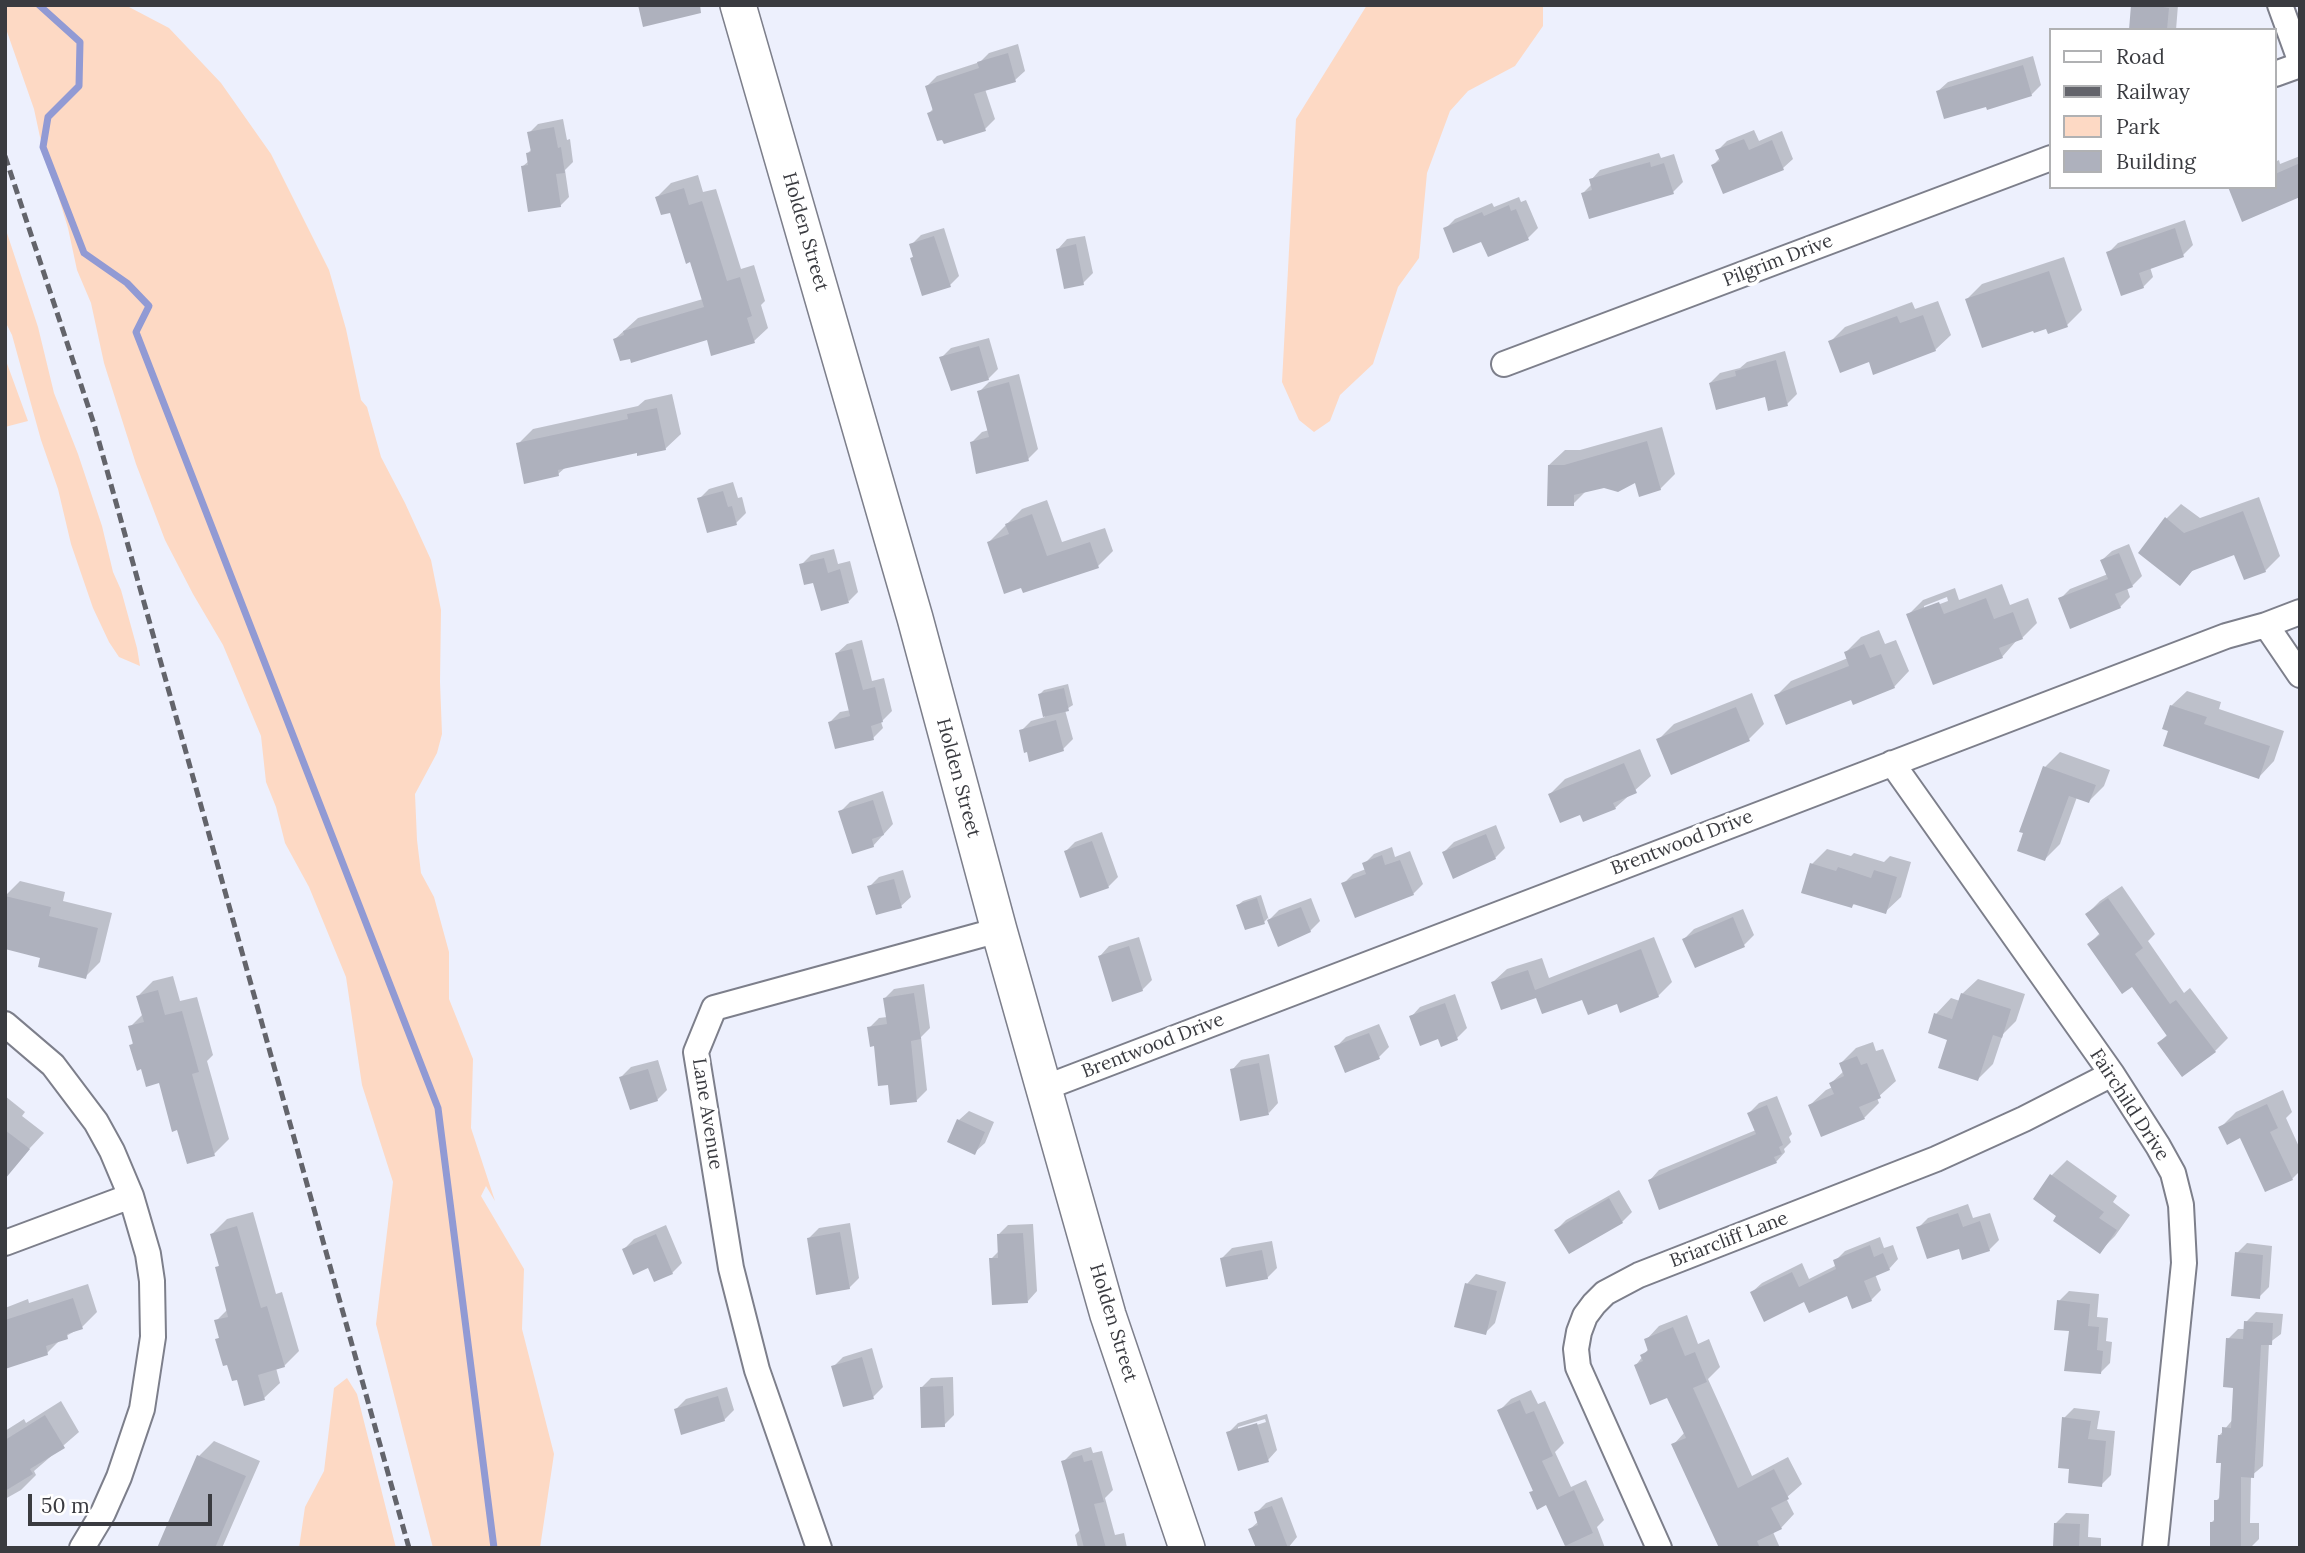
<!DOCTYPE html>
<style>
body{margin:0}
#map{position:relative;width:2305px;height:1553px;overflow:hidden;background:#edf0fd;font-family:Lora,serif}
canvas{display:block}
.frame{position:absolute;inset:0;border:7px solid #3a3b40;pointer-events:none}
.legend{position:absolute;left:2049px;top:28px;width:228px;height:161px;box-sizing:border-box;background:#fff;border:2px solid #b0b1b3;margin:0;padding:9px 12px;list-style:none;font-size:21px;color:#3a3b40}
.legend li{display:flex;align-items:center;gap:14px;height:35px}
.legend b{width:35px;border:2px solid #b0b1b3}
.scale{position:absolute;left:28px;top:1494px;width:184px;height:32px;box-sizing:border-box;border:4px solid #3a3b40;border-top:0;padding-left:9px;font-size:21px;line-height:24px;white-space:nowrap;color:#3a3b40;-webkit-text-stroke:5px #fff;paint-order:stroke}
</style>
<div id="map">
<canvas width="2305" height="1553"></canvas>
<div class="frame"></div>
<ul class="legend">
<li><b style="height:9px;background:#fff"></b>Road</li>
<li><b style="height:9px;background:#63646b"></b>Railway</li>
<li><b style="height:19px;background:#fdd9c4"></b>Park</li>
<li><b style="height:19px;background:#aeb1bd"></b>Building</li>
</ul>
<div class="scale">50 m</div>
</div>
<script>
const c = document.querySelector('canvas').getContext('2d');
c.lineJoin = 'round';
function fillPath(path, color) { c.fillStyle = color; c.fill(path, 'evenodd'); }
const shape = rows => new Path2D(rows.map(r => 'M' + r).join(''));
function trace(path, color, width, dash) { c.strokeStyle = color; c.lineWidth = width; c.lineCap = dash ? 'butt' : 'round'; c.setLineDash(dash || []); c.stroke(path); }
function write(font, color, halo, rows, align = 'center') {
  c.font = font + ' Lora,serif'; c.lineWidth = 7; c.setLineDash([]); c.textBaseline = 'middle'; c.strokeStyle = halo; c.fillStyle = color; for (const [text, x, y, turn = 0] of rows) {
    c.save(); c.translate(x, y); c.rotate((+turn || 0) * Math.PI / 180); c.textAlign = isNaN(turn) ? turn : align; if (halo) c.strokeText(text, 0, 0); c.fillText(text, 0, 0); c.restore();
  }
}
fillPath(shape([
 [5,5,129,7,169,28,221,83,271,154,329,270,346,329,361,400,367,407,381,457,405,503,431,560,441,610,440,682,442,734,437,753,415,794,417,840,421,873,434,897,449,952,449,999,473,1059,471,1128,495,1201,486,1186,481,1196,524,1269,522,1329,554,1454,540,1548,433,1548,376,1324,393,1182,362,1085,346,977,309,887,285,843,276,807,266,782,261,736,223,645,193,594,165,540,136,464,104,363,91,303,77,270,68,228,40,137,34,109,5,26],
 [1367,5,1543,5,1543,26,1515,66,1468,91,1450,111,1427,173,1419,258,1398,287,1373,364,1340,395,1330,421,1314,432,1299,420,1282,382,1296,119],
 [5,227,38,327,54,393,78,454,102,526,113,572,121,590,137,648,140,666,119,657,109,642,93,608,71,544,58,489,41,440,12,335,5,321],
 [5,358,28,421,5,427],
 [347,1378,357,1394,396,1548,299,1548,305,1507,324,1471,334,1388]
]), '#fdd9c4');
fillPath(shape([
 [2133,5,2178,5,2176,30,2131,30],
 [1018,44,1025,71,1015,80,985,89,995,119,985,129,929,113,934,108,927,86,937,76,980,62,989,53],
 [2033,56,2041,85,2031,95,1987,104,1938,91,1948,82],
 [563,119,567,140,570,139,573,162,565,170,569,197,560,206,523,166,529,161,528,153,532,149,529,133,538,124],
 [1754,130,1759,141,1782,131,1793,159,1783,168,1713,165,1720,158,1717,151,1727,141],
 [1659,153,1661,158,1674,154,1683,182,1673,192,1583,193,1592,184,1591,180,1600,170],
 [2300,156,2300,195,2275,187,2275,162,2279,160,2280,164],
 [698,175,703,192,716,189,741,269,754,265,765,301,761,305,768,328,754,341,708,338,615,339,638,318,703,299,691,260,671,210,657,197,671,183],
 [1519,197,1521,202,1526,200,1538,228,1528,238,1482,240,1445,229,1455,219,1492,203,1494,207],
 [2185,220,2193,245,2183,255,2150,267,2153,277,2143,287,2108,253,2118,243],
 [944,228,959,276,950,285,912,258,915,255,911,245,921,235],
 [1085,236,1093,273,1083,283,1058,249,1067,239],
 [2064,257,2082,310,2067,325,2047,327,1967,299,1982,284],
 [1938,301,1951,335,1935,350,1870,360,1830,342,1845,327,1912,302,1915,309],
 [989,338,998,369,988,379,941,358,951,348],
 [1785,351,1797,394,1787,404,1766,395,1710,383,1720,373,1740,368,1747,362],
 [1019,374,1038,449,1028,459,972,442,982,432,989,430,979,392,989,382],
 [672,394,681,434,665,449,638,451,566,467,558,474,518,444,533,429,638,406,645,400],
 [1662,427,1675,474,1660,489,1636,481,1604,486,1586,491,1573,504,1549,465,1565,450,1580,450],
 [733,482,738,498,742,497,746,513,736,523,699,499,709,489],
 [2259,497,2280,556,2265,571,2235,553,2195,568,2180,583,2166,519,2181,504,2200,518],
 [1047,500,1062,542,1105,528,1113,551,1098,566,1024,591,989,542,1022,509],
 [2129,544,2142,576,2132,586,2127,588,2130,597,2120,607,2060,599,2070,589,2108,574,2102,560,2112,551],
 [834,549,838,564,850,561,858,592,849,601,814,580,801,565,811,555],
 [2002,584,2010,605,2028,598,2037,623,2022,638,2017,640,2002,657,1908,615,1923,600,1955,588,1959,600],
 [1947,597,1948,601,1924,610,1924,606],
 [1879,630,1885,644,1896,640,1909,671,1894,687,1852,697,1776,696,1791,681,1848,658,1846,652,1861,637],
 [862,640,872,681,884,678,892,711,881,722,883,728,873,738,830,722,840,712,851,710,837,653,847,644],
 [1068,684,1073,705,1065,710,1073,739,1063,749,1028,750,1021,731,1031,721,1045,717,1040,694,1044,690],
 [2187,691,2221,702,2219,709,2284,731,2274,761,2259,777,2170,730,2171,706],
 [1752,693,1764,724,1749,739,1658,740,1674,724],
 [1640,749,1651,776,1615,808,1581,813,1550,794,1565,779],
 [2060,752,2110,770,2104,786,2089,801,2077,797,2060,844,2045,859,2045,767],
 [883,791,893,824,873,846,840,812,850,802],
 [1496,825,1505,848,1495,858,1444,852,1454,842],
 [1102,832,1118,877,1108,887,1066,851,1075,842],
 [1392,847,1395,857,1410,851,1423,884,1413,894,1343,884,1353,874,1366,869,1364,864,1374,854],
 [1827,849,1851,856,1854,853,1884,862,1890,856,1911,862,1901,897,1885,912,1855,903,1852,906,1812,864],
 [903,870,911,897,901,906,869,887,879,877],
 [20,881,65,892,63,901,112,913,100,962,85,977,42,956,5,947,5,896],
 [2122,886,2155,934,2148,941,2184,993,2190,988,2228,1038,2215,1051,2159,1043,2168,1034,2132,985,2089,944,2100,933,2087,914,2100,901],
 [1261,895,1269,920,1279,910,1311,898,1320,921,1310,931,1279,944,1268,918,1264,922,1238,905,1243,901],
 [1743,909,1754,935,1744,945,1684,939,1694,929],
 [1139,937,1152,980,1142,990,1100,956,1109,946],
 [1654,937,1672,982,1658,996,1618,1001,1537,996,1493,982,1507,969,1542,958,1549,978],
 [173,976,180,1001,197,997,213,1055,207,1061,229,1139,214,1154,160,1081,142,1067,131,1045,134,1042,130,1027,143,1014,138,996,153,981],
 [1978,979,2025,994,2016,1021,2003,1034,1993,1064,1978,1079,1949,1039,1930,1032,1936,1014,1951,998,1960,1001,1962,994],
 [924,984,930,1028,921,1037,927,1090,917,1100,890,1083,869,1028,879,1018,887,1017,884,999,894,989],
 [1455,994,1467,1028,1457,1038,1442,1044,1439,1037,1411,1017,1420,1007],
 [1379,1024,1389,1047,1379,1057,1336,1047,1346,1037],
 [1873,1042,1876,1051,1883,1049,1896,1081,1877,1098,1879,1103,1864,1118,1810,1105,1826,1090,1833,1087,1831,1083,1844,1071,1841,1063,1856,1048],
 [1269,1054,1278,1103,1269,1113,1232,1070,1241,1060],
 [658,1060,667,1090,657,1100,621,1077,631,1067],
 [2283,1090,2292,1112,2286,1118,2300,1149,2300,1171,2292,1179,2241,1136,2221,1127,2236,1112],
 [5,1096,25,1112,22,1116,44,1133,14,1165,5,1158],
 [1777,1096,1792,1134,1789,1137,1791,1142,1784,1149,1785,1152,1776,1162,1650,1180,1659,1170,1756,1130,1749,1113,1759,1103],
 [969,1111,994,1122,985,1143,975,1152,959,1120],
 [2067,1160,2117,1196,2113,1202,2130,1215,2115,1236,2100,1251,2059,1215,2035,1198,2052,1175],
 [1619,1190,1632,1212,1622,1222,1556,1230,1566,1220],
 [1968,1204,1973,1218,1990,1213,1999,1240,1989,1250,1960,1247,1918,1228,1928,1218],
 [253,1212,276,1294,282,1292,299,1351,284,1366,276,1368,280,1383,264,1398,238,1377,217,1340,221,1336,216,1321,228,1309,217,1268,220,1264,211,1235,227,1219],
 [850,1223,859,1278,849,1288,809,1238,819,1228],
 [1033,1224,1037,1291,1028,1301,991,1259,999,1251,998,1235,1008,1225],
 [666,1225,682,1263,672,1273,649,1266,624,1249,634,1239],
 [1880,1237,1884,1248,1893,1245,1898,1259,1889,1269,1875,1274,1881,1290,1871,1300,1848,1293,1805,1300,1752,1292,1762,1283,1802,1263,1809,1279,1837,1265,1835,1261,1845,1251],
 [1272,1241,1277,1268,1267,1278,1222,1258,1232,1248],
 [2247,1243,2272,1246,2269,1287,2259,1297,2237,1253],
 [1476,1274,1506,1282,1495,1323,1485,1333,1467,1284],
 [88,1284,97,1312,82,1327,61,1339,47,1353,5,1367,5,1308,28,1299,29,1303],
 [2069,1291,2099,1294,2097,1317,2108,1318,2106,1341,2112,1342,2110,1363,2100,1373,2071,1330,2059,1301],
 [2256,1312,2283,1314,2281,1334,2269,1343,2263,1466,2251,1476,2250,1523,2259,1523,2259,1539,2250,1548,2212,1548,2212,1522,2216,1518,2216,1501,2221,1496,2223,1462,2219,1436,2234,1418,2235,1386,2228,1339,2238,1329,2245,1329,2246,1322],
 [1687,1315,1698,1344,1709,1339,1720,1367,1708,1379,1752,1476,1788,1457,1802,1484,1786,1498,1794,1514,1781,1528,1773,1532,1780,1548,1722,1548,1673,1445,1685,1432,1668,1396,1636,1365,1649,1348,1646,1340,1659,1326],
 [872,1348,883,1387,873,1397,833,1367,843,1357],
 [953,1377,954,1415,944,1425,921,1388,931,1378],
 [727,1387,734,1410,724,1420,676,1409,686,1399],
 [1531,1390,1538,1404,1545,1401,1564,1443,1555,1452,1571,1487,1586,1480,1604,1520,1597,1527,1605,1548,1567,1548,1547,1503,1531,1493,1534,1489,1500,1410,1511,1399],
 [61,1401,79,1432,34,1471,36,1475,21,1490,5,1499,5,1431,24,1419,26,1423],
 [2074,1408,2100,1411,2097,1429,2115,1431,2111,1475,2101,1485,2071,1468,2064,1418],
 [1267,1414,1277,1450,1268,1460,1228,1433,1238,1423],
 [1265,1419,1266,1422,1238,1431,1238,1427],
 [214,1441,260,1461,222,1548,168,1548,199,1456],
 [1091,1447,1093,1453,1102,1451,1113,1490,1105,1498,1115,1535,1124,1533,1127,1548,1078,1548,1075,1535,1081,1529,1063,1462,1073,1452],
 [1282,1497,1297,1537,1288,1548,1250,1529,1259,1521,1256,1513,1266,1503],
 [2066,1513,2089,1514,2088,1537,2101,1538,2101,1548,2065,1548,2056,1523]
]), '#0003');
trace(shape([
 [39,5,80,42,79,86,48,117,43,147,84,253,127,283,149,306,136,332,438,1108,494,1548]
]), '#919ad4', 7);
fillPath(shape([
 [638,5,700,5,701,13,643,27],
 [2131,5,2164,5,2163,7,2169,8,2167,30,2129,30],
 [1008,53,1016,82,974,94,986,131,944,144,942,140,937,141,927,113,933,111,925,86,979,68,977,62],
 [2023,65,2032,96,1987,110,1986,107,1944,119,1936,91],
 [554,127,558,148,561,147,565,173,556,174,561,207,528,212,521,166,528,165,526,153,531,152,527,132],
 [1744,139,1749,150,1772,140,1784,170,1723,194,1711,165,1720,161,1715,150],
 [1650,162,1651,167,1664,163,1674,194,1589,219,1581,193,1592,190,1589,179],
 [2300,163,2300,197,2242,222,2228,187,2275,187,2275,174],
 [684,188,689,205,702,201,727,281,740,277,752,316,747,318,755,343,711,356,707,340,631,363,630,359,620,361,613,339,624,335,623,331,704,307,690,262,686,264,670,213,661,215,655,197],
 [1509,205,1511,211,1516,209,1529,240,1488,257,1481,242,1453,253,1443,228,1482,212,1484,216],
 [2175,228,2184,257,2139,273,2144,288,2121,296,2106,252],
 [934,236,951,287,922,296,910,258,913,257,909,244],
 [1076,244,1084,285,1064,289,1056,249],
 [2049,271,2068,327,2048,334,2046,329,2034,333,2033,331,1982,348,1965,299],
 [1923,315,1936,351,1873,375,1869,362,1840,373,1828,341,1897,316,1900,323],
 [979,346,989,380,951,391,939,357],
 [1776,360,1788,406,1768,411,1765,397,1716,410,1709,383,1736,376,1735,371],
 [1009,382,1029,461,976,474,970,442,989,437,977,391],
 [657,408,666,450,637,456,637,453,558,470,559,476,524,484,516,443,628,419,627,414],
 [1647,441,1661,490,1639,497,1635,483,1618,492,1604,488,1574,495,1574,506,1547,506,1548,465,1564,465],
 [723,491,728,507,732,506,737,525,707,533,697,498],
 [2243,511,2266,572,2244,580,2234,555,2192,571,2180,586,2138,553,2165,517,2184,533],
 [1032,514,1047,556,1090,542,1099,568,1023,593,1021,588,1004,594,987,542,1009,534,1005,524],
 [2119,553,2133,587,2115,594,2121,608,2070,629,2058,598,2108,579,2100,560],
 [824,558,828,573,840,569,849,603,821,611,813,583,804,585,799,564],
 [1986,598,1994,619,2013,612,2023,639,1999,648,2003,658,1933,685,1906,614,1939,602,1944,614],
 [1864,644,1870,658,1881,654,1895,688,1853,705,1851,700,1786,725,1774,695,1849,666,1844,652],
 [852,649,863,690,875,687,883,722,871,726,874,740,835,749,828,722,850,716,835,653],
 [1064,688,1069,711,1043,717,1038,694],
 [2170,705,2207,717,2204,724,2270,746,2259,779,2163,746,2168,731,2162,729],
 [1736,707,1750,741,1671,775,1656,739],
 [1056,720,1064,751,1029,762,1027,752,1024,753,1019,730],
 [1624,763,1637,793,1613,803,1616,809,1583,822,1580,815,1560,823,1548,794],
 [2043,766,2096,785,2089,803,2069,796,2045,861,2017,851,2023,833,2019,832],
 [873,800,884,835,872,839,874,847,852,854,838,811],
 [1486,834,1496,859,1453,879,1442,852],
 [1092,841,1109,888,1080,898,1064,851],
 [1382,855,1385,865,1400,860,1414,895,1355,918,1341,883,1366,874,1362,863],
 [1810,863,1836,871,1838,867,1871,878,1874,870,1897,877,1886,914,1853,904,1852,908,1801,893],
 [894,879,902,908,876,915,867,886],
 [5,896,51,907,49,916,98,928,86,979,38,967,40,958,5,949],
 [1257,898,1265,924,1245,930,1236,905],
 [2108,898,2143,948,2135,954,2170,1004,2176,1000,2216,1052,2182,1077,2157,1043,2167,1036,2132,987,2122,994,2087,944,2100,935,2085,914],
 [1301,907,1311,932,1278,947,1267,920],
 [1733,917,1745,947,1695,968,1682,939],
 [1129,946,1143,991,1112,1002,1098,956],
 [1641,949,1659,997,1620,1013,1617,1004,1588,1015,1582,1000,1542,1014,1536,998,1501,1010,1491,982,1528,970,1535,990],
 [158,990,165,1015,182,1011,199,1072,192,1074,215,1156,187,1164,177,1130,172,1132,159,1083,146,1087,141,1069,137,1071,129,1045,133,1044,128,1026,144,1022,136,996],
 [914,993,921,1039,911,1041,917,1102,890,1105,888,1085,878,1086,874,1046,870,1047,867,1027,887,1024,883,998],
 [1961,993,2011,1009,2002,1038,1993,1035,1978,1081,1938,1068,1947,1040,1928,1033,1934,1013,1952,1019],
 [1445,1003,1458,1040,1441,1047,1438,1039,1420,1046,1409,1016],
 [1369,1033,1380,1059,1345,1073,1334,1046],
 [1857,1056,1861,1065,1867,1063,1881,1098,1859,1107,1865,1119,1821,1137,1808,1105,1834,1094,1829,1083,1844,1076,1839,1063],
 [1259,1063,1269,1115,1240,1121,1230,1069],
 [648,1069,658,1101,630,1110,619,1077],
 [2267,1104,2278,1128,2270,1132,2293,1180,2265,1192,2240,1138,2227,1145,2218,1127],
 [1767,1105,1783,1145,1779,1147,1782,1154,1774,1157,1777,1163,1659,1210,1648,1180,1756,1134,1747,1113],
 [957,1119,985,1132,975,1155,947,1142],
 [5,1130,30,1149,5,1179],
 [2050,1174,2104,1212,2099,1218,2117,1230,2100,1254,2053,1221,2056,1216,2033,1199],
 [1609,1198,1623,1223,1569,1254,1554,1230],
 [1958,1213,1963,1227,1980,1221,1990,1251,1962,1260,1959,1249,1927,1259,1916,1227],
 [237,1226,261,1308,267,1306,285,1367,258,1375,265,1400,244,1406,237,1380,232,1381,227,1365,223,1366,215,1339,219,1338,214,1320,228,1317,215,1267,219,1266,210,1234],
 [840,1232,850,1289,816,1295,807,1238],
 [1023,1233,1028,1303,992,1305,989,1258,998,1258,997,1234],
 [656,1234,673,1274,654,1282,648,1268,633,1275,622,1249],
 [1870,1245,1874,1257,1883,1253,1890,1270,1864,1281,1872,1301,1852,1309,1847,1296,1809,1313,1804,1302,1764,1322,1750,1292,1792,1272,1799,1287,1836,1269,1833,1260],
 [1262,1250,1268,1279,1226,1287,1220,1258],
 [2235,1252,2263,1255,2260,1299,2231,1296],
 [1465,1283,1497,1291,1486,1335,1454,1327],
 [73,1298,83,1329,67,1334,68,1339,46,1346,48,1355,5,1369,5,1320],
 [2057,1300,2090,1304,2088,1326,2099,1327,2097,1350,2103,1351,2101,1374,2064,1371,2069,1331,2054,1330],
 [2244,1321,2273,1323,2272,1345,2261,1345,2254,1478,2241,1477,2241,1548,2210,1548,2210,1522,2214,1522,2214,1500,2219,1500,2221,1463,2216,1463,2218,1435,2222,1435,2222,1427,2231,1428,2233,1388,2223,1387,2226,1338,2243,1339],
 [1673,1327,1685,1356,1695,1352,1707,1382,1693,1388,1738,1488,1774,1469,1789,1499,1771,1508,1782,1529,1757,1541,1760,1548,1719,1548,1671,1444,1686,1438,1667,1398,1650,1405,1634,1365,1643,1361,1640,1355,1648,1351,1644,1339],
 [862,1357,874,1399,843,1407,831,1366],
 [943,1386,945,1427,921,1428,920,1387],
 [718,1396,725,1421,681,1435,674,1409],
 [1520,1400,1526,1414,1534,1411,1553,1456,1542,1461,1559,1497,1574,1490,1593,1533,1565,1546,1546,1505,1537,1510,1529,1492,1533,1491,1497,1410],
 [45,1415,65,1448,30,1469,33,1474,5,1491,5,1440],
 [2062,1417,2091,1421,2088,1439,2106,1441,2102,1487,2068,1483,2069,1469,2058,1468],
 [1257,1423,1269,1462,1238,1471,1226,1432],
 [197,1455,246,1476,215,1548,157,1548],
 [1082,1455,1084,1462,1092,1460,1104,1502,1094,1504,1106,1548,1084,1548,1067,1482,1061,1461],
 [1272,1506,1288,1548,1256,1548,1248,1529,1258,1525,1254,1512],
 [2054,1523,2080,1524,2079,1548,2053,1547]
]), '#aeb1bd');
const street = shape([
 [2280,5,2300,60],
 [2275,74,2300,65],
 [1504,364,2051,158],
 [2266,625,2300,612],
 [1892,763,2112,1074,2158,1146,2173,1173,2181,1205,2184,1263,2155,1548],
 [5,1024,53,1065,96,1122,112,1151,131,1196,148,1254,152,1281,153,1337,142,1409,119,1477,103,1513,82,1548],
 [1044,1088,2226,636,2266,625,2300,675],
 [5,1243,131,1196],
 [819,1548,757,1370,731,1268,696,1052,714,1008,999,930],
 [1659,1548,1578,1367,1576,1349,1579,1332,1585,1316,1594,1304,1605,1293,1639,1275,1936,1159,2024,1119,2112,1074]
]);
const secondary = shape([
 [738,5,915,618,999,930,1108,1315,1187,1548]
]);
trace(street, '#7d7f8b', 28);
trace(secondary, '#7d7f8b', 38);
trace(street, '#fff', 24);
trace(secondary, '#fff', 35);
trace(shape([
 [5,156,94,424,409,1548]
]), '#63646b', 5, [10, 5]);
write('19px', '#3a3b40', '#fff', [
 ["Holden Street",805,232,74],
 ["Pilgrim Drive",1778,261,-21],
 ["Holden Street",958,778,75],
 ["Brentwood Drive",1682,843,-21],
 ["Brentwood Drive",1153,1046,-21],
 ["Fairchild Drive",2129,1105,57],
 ["Lane Avenue",707,1114,81],
 ["Briarcliff Lane",1729,1240,-21],
 ["Holden Street",1113,1323,73]
]);
</script>
